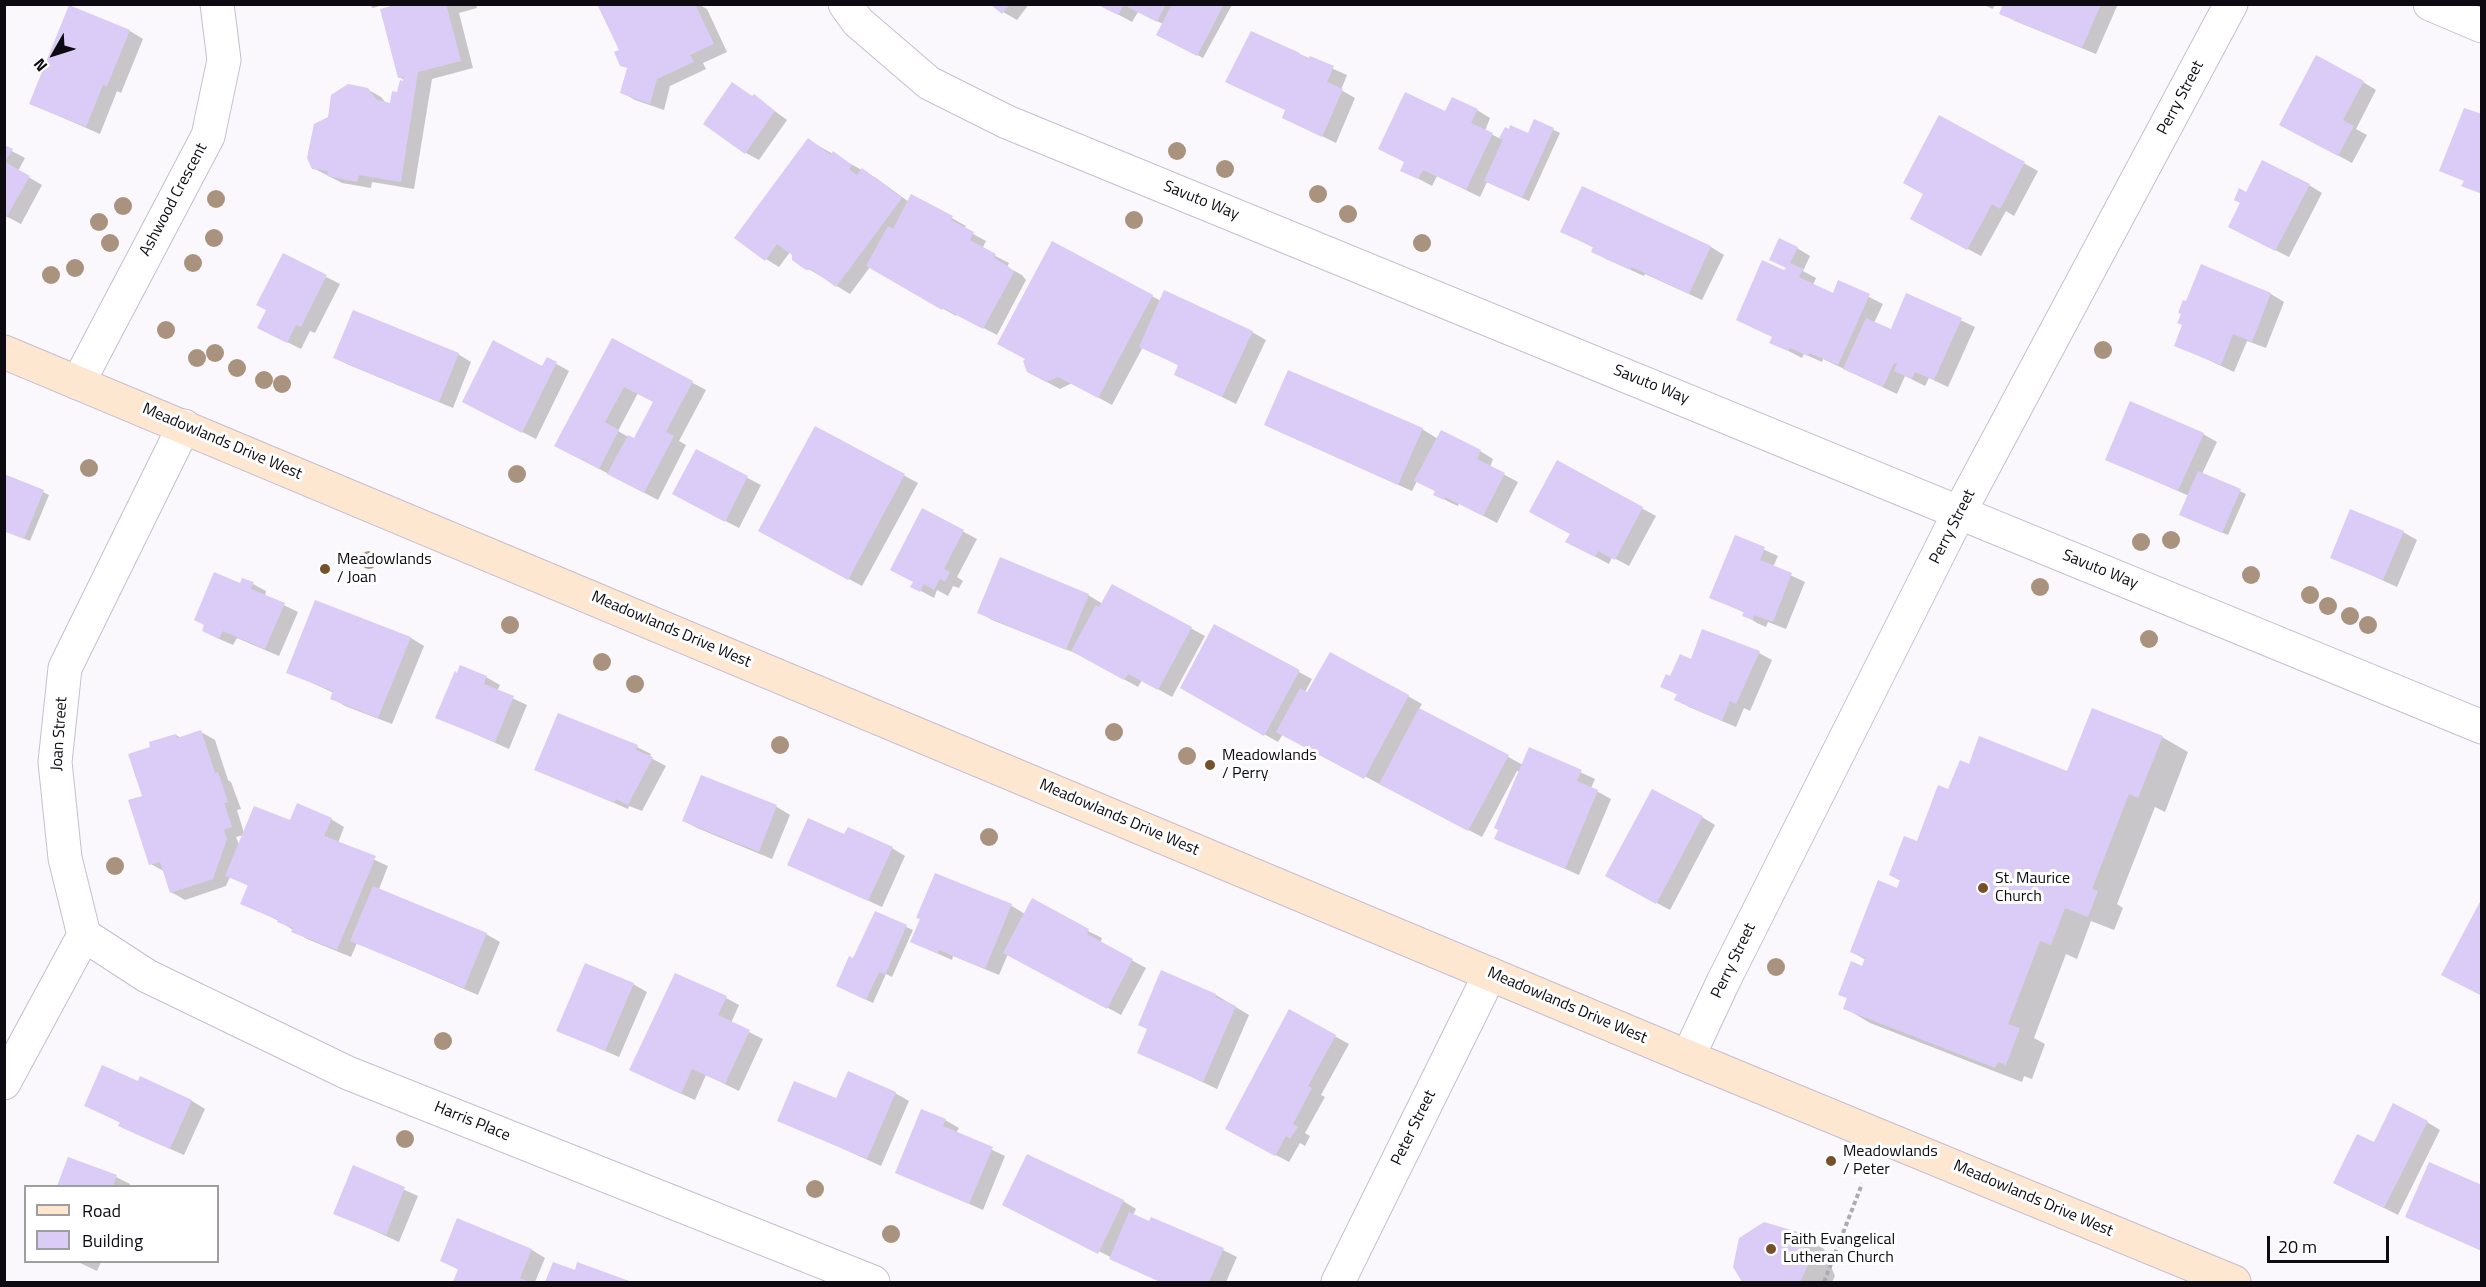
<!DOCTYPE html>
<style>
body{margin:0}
#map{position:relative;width:2486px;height:1287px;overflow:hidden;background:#faf8fc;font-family:"Titillium Web",sans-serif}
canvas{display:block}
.frame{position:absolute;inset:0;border:6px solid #0d0b11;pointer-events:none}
.legend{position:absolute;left:24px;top:1185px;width:195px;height:78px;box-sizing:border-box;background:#fff;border:2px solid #9e9da0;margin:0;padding:8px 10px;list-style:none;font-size:18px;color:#0d0b11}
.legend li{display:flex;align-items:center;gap:12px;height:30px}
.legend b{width:30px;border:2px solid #9e9da0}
.north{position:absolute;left:24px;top:24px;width:60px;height:60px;-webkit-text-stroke:4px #fff;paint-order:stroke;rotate:231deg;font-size:16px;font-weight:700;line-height:24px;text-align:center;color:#0d0b11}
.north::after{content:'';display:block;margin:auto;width:21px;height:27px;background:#0d0b11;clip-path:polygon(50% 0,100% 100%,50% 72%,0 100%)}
.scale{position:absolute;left:2267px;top:1236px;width:122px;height:27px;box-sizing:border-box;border:3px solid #0d0b11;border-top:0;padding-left:8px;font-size:18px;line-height:21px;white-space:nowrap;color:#0d0b11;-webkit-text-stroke:4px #fff;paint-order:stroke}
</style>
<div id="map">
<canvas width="2486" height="1287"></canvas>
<div class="frame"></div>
<ul class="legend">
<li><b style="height:8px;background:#fde7d0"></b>Road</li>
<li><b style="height:16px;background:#daccf6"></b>Building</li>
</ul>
<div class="north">N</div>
<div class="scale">20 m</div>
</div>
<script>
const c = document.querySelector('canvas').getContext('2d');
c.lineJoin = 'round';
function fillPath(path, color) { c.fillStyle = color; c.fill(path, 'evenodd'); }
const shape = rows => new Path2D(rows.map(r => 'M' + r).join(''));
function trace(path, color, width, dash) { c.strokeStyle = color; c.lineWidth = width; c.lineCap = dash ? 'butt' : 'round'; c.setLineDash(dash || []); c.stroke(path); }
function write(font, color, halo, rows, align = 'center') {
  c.font = font + ' "Titillium Web",sans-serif'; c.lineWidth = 6; c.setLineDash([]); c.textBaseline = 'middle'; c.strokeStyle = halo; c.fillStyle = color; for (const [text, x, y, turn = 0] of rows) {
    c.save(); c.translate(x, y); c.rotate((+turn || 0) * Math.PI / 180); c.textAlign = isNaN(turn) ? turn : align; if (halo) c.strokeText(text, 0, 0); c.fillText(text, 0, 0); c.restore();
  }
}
fillPath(shape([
 [368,4,385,4,373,8],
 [404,4,476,4,477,8,459,13,473,68,432,79,414,189,372,182,371,188,342,183,313,168,329,118,367,89,381,97,386,103,391,105,410,83,399,77],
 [599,4,698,4,707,9,727,52,703,63,706,69,670,86,664,110,635,100,621,92,629,69],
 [989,4,1029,4,1017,20],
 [1099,4,1231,4,1232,5,1203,58,1158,34,1163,24,1138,12,1132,22],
 [1981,4,1995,4,1993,9],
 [2005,4,2118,4,2096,54,2015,21,2001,13],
 [70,7,130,31,143,39,121,93,117,91,100,134,31,104],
 [1252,33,1347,75,1341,90,1355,98,1336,143,1283,117,1287,110],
 [2363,82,2376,90,2356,129,2367,135,2352,163,2295,132],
 [754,96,787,120,759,160,746,153],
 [1477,110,1490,118,1485,131,1501,139,1505,129,1528,135,1535,121,1560,133,1529,201,1487,182,1480,197,1437,176,1432,186,1402,170,1446,113],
 [1940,117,2038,171,2014,216,2006,211,1981,256,1925,226,1925,194],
 [808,140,876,178,909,202,912,196,966,226,964,229,986,241,982,249,1009,263,1007,267,1022,275,1026,280,997,335,957,314,956,316,870,267,850,294,807,268,790,252,779,267,766,259],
 [4,147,25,158,18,171,42,185,21,224,4,215],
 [2309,185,2322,193,2289,257,2243,234,2247,194],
 [1562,231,1711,247,1724,255,1702,300,1645,274,1644,276,1606,259,1593,251,1594,248],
 [1053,243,1161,301,1252,332,1266,340,1236,404,1176,374,1180,366,1143,347,1112,405,1072,383,1060,389,1043,380],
 [1797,248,1810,256,1803,271,1816,278,1813,285,1834,295,1839,282,1883,304,1874,323,1891,331,1907,295,1975,327,1948,387,1929,378,1925,386,1905,376,1897,394,1823,359,1822,362,1804,354,1802,358,1771,342,1785,272],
 [283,255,340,284,315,333,310,331,301,349,273,335,268,310],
 [2202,266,2271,294,2284,302,2266,348,2247,341,2234,372,2176,345,2184,325,2187,303],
 [613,340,706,390,679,441,686,445,658,500,569,453],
 [638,393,655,402,635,441,618,431],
 [458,354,471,362,453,408,349,365,335,358],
 [548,359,569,371,536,439,477,409,543,368],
 [816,428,918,483,862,586,774,539],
 [1422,429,1438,439,1480,451,1493,459,1490,467,1518,482,1497,523,1459,503,1458,506,1449,502,1435,494,1437,492,1417,481,1412,491,1280,432],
 [2203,434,2217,442,2202,474,2246,494,2228,535,2187,518,2189,496,2107,459],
 [696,451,761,485,739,528,687,501],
 [1557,462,1656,516,1629,566,1612,557,1609,564,1581,549,1571,534],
 [43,492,49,495,30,541,4,531],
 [923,510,977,539,957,577,963,581,959,588,953,586,948,596,937,590,934,598,912,586,915,582],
 [2403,532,2417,540,2397,587,2332,557],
 [1736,537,1778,556,1773,567,1805,582,1786,629,1768,622,1766,627,1757,623,1744,615,1745,613,1711,597],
 [253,584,266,591,265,596,298,612,279,656,237,638,233,645,217,638,206,625,240,585],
 [1113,586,1205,636,1172,697,1142,680,1138,687,1080,655,992,620,979,612,1088,595,1103,604],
 [316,602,411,638,424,646,392,724,345,706,332,698,334,693,288,672],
 [1759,653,1772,660,1750,711,1744,708,1736,727,1689,707,1676,699,1678,695,1662,686,1691,661],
 [1299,672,1312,679,1305,692,1408,696,1422,704,1419,709,1523,765,1530,749,1595,779,1591,788,1611,799,1579,875,1496,838,1520,772,1517,771,1482,837,1283,734,1278,742,1182,687],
 [486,677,500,685,497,691,527,705,509,749,437,717],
 [559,715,637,747,651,754,649,757,666,766,642,811,629,806,628,809,536,769],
 [201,732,215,740,228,780,231,782,241,809,237,810,244,833,291,822,331,819,344,827,338,843,388,866,379,889,486,934,500,942,478,995,357,943,351,957,307,939,279,921,242,903,249,886,230,877,226,886,185,900,171,892,165,872,151,864,144,797,152,748,176,735,181,738],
 [244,835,239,845,236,837],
 [2162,737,2188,752,2165,812,2155,807,2117,904,2123,908,2114,930,2091,921,2077,959,2066,954,2034,1038,2045,1044,2032,1079,2024,1076,2022,1082,1870,1023,1845,1008,1866,960,1852,952,1898,889,1901,881,1890,875,1918,843,1949,791,1970,766,2068,773],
 [702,777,777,807,790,815,772,859,697,828,684,821],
 [1702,817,1715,825,1670,910,1620,883],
 [845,836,892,848,905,856,882,907,789,864],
 [936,875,1012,906,1025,914,1088,931,1102,938,1100,943,1146,968,1121,1015,1008,954,999,975,953,956,952,960,912,942],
 [876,913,913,930,892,977,886,974,873,1003,844,989,854,960],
 [633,984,647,992,619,1057,558,1030],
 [1216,995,1249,1015,1217,1089,1139,1052],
 [726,998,739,1005,731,1023,763,1039,739,1091,706,1075,695,1100,645,1077],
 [1289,1011,1349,1044,1321,1095,1325,1097,1305,1133,1310,1136,1305,1146,1300,1143,1289,1162,1240,1136],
 [139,1083,192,1101,205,1109,184,1155,134,1133,121,1123,86,1106],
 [895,1093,909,1101,881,1166,779,1120,837,1100],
 [945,1120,959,1128,956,1133,1005,1156,983,1210,897,1172],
 [2427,1122,2440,1130,2398,1215,2348,1190,2374,1144],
 [69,1159,116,1177,130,1184,129,1186,58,1186],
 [353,1167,418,1196,399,1242,335,1213],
 [2482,1187,2482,1251,2407,1217],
 [1123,1201,1136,1209,1133,1215,1223,1250,1237,1257,1226,1282,1162,1282,1018,1212],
 [458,1220,532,1250,545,1258,535,1282,455,1282,459,1270,442,1261],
 [1797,1233,1824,1249,1835,1276,1832,1282,1744,1282,1735,1267],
 [78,1262,101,1262,97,1271],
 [553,1264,576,1272,578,1264,628,1282,547,1282]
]), '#0003');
fillPath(shape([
 [398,4,446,4,461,61,418,72,401,182,359,175,357,182,327,176,328,171,312,169,307,158,314,124,328,117,331,95,348,84,368,88,377,100,390,103,392,91,397,92,400,80,403,81,404,77,398,78,380,9],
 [597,4,695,4,714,44,690,55,694,62,657,79,650,104,620,93,627,68,620,66,614,52,619,50],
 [990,4,1010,4,1002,14],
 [1166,4,1157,22,1124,5,1118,15,1098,5],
 [1172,4,1224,4,1197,56,1156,35],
 [2003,4,2101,4,2082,48,1999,14],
 [69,5,130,30,107,86,103,85,86,127,29,104],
 [1251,31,1300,53,1299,54,1308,59,1310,56,1334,66,1327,82,1343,89,1322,137,1282,118,1285,110,1225,82],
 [2316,55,2364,81,2343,120,2354,126,2338,156,2279,125],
 [732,82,752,96,754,94,775,111,745,154,703,124],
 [1405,92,1445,111,1452,97,1478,109,1471,123,1493,133,1466,190,1423,170,1418,179,1400,171,1404,162,1378,149],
 [2464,108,2482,114,2482,194,2461,186,2464,181,2439,171],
 [1939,115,2025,162,2000,209,1992,204,1967,250,1910,219,1923,194,1903,183],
 [1534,119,1554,128,1522,198,1484,181,1503,139,1499,138,1505,127,1509,129,1510,125,1528,133],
 [808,138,831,155,833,151,852,165,849,169,857,175,862,168,902,198,836,287,812,270,806,270,792,260,792,255,777,244,765,261,734,238],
 [4,145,13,149,5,162,30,176,6,218,4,217],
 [2262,160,2310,184,2275,251,2228,227,2240,203,2234,200,2239,188,2246,192],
 [1582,186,1711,246,1689,294,1636,269,1631,267,1631,270,1591,252,1593,247,1560,232],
 [911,194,953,216,951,220,974,232,970,240,996,254,994,258,1008,266,1014,272,983,329,943,308,942,310,866,266,888,226,893,229],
 [1779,238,1798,247,1790,263,1803,269,1799,277,1833,293,1838,280,1870,294,1838,365,1809,353,1808,356,1790,348,1788,351,1769,343,1772,337,1736,320,1762,260,1784,270,1786,268,1769,260],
 [1052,241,1153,295,1098,398,1058,377,1046,382,1027,372,1023,361,1025,359,997,344],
 [283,253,327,275,301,327,296,325,287,343,257,328,266,310,256,305],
 [2201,264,2271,293,2252,342,2233,334,2221,365,2174,346,2182,325,2177,323,2181,314,2178,313,2183,300,2186,301],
 [1164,290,1253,331,1222,397,1174,375,1178,365,1139,347],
 [1906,293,1962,318,1934,380,1915,372,1912,379,1894,371,1897,364,1894,363,1883,387,1843,369,1866,318,1891,329],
 [353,310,459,353,439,402,333,358],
 [612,338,693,381,666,432,674,436,644,493,607,474,628,435,634,438,653,402,624,387,605,422,619,430,599,469,554,446],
 [493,340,542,366,547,357,557,362,522,433,462,402],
 [1288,370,1423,428,1398,485,1264,425],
 [2130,401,2204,433,2178,491,2105,460],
 [815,426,905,474,848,580,758,531],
 [1441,430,1481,450,1477,459,1505,473,1483,516,1445,497,1444,500,1433,495,1435,491,1414,481],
 [696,449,748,476,725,522,672,494],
 [1557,460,1643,507,1615,560,1598,551,1595,557,1565,542,1570,534,1529,512],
 [2198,471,2241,489,2222,533,2179,515],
 [4,474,44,490,24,539,4,531],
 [922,508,964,530,944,569,950,572,945,582,940,579,934,590,924,584,920,592,910,587,913,582,890,570],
 [2350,509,2404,531,2383,580,2330,558],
 [1735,535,1765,547,1760,560,1792,573,1773,622,1754,615,1753,620,1742,616,1744,612,1709,598],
 [1000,557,1089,594,1066,650,977,613],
 [214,572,240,583,242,578,254,582,251,589,285,603,265,649,223,631,219,639,202,631,204,625,194,620],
 [1112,584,1192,627,1158,690,1128,674,1124,680,1071,651,1096,605,1099,607],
 [315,600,411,637,378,718,330,699,333,691,286,673],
 [1214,624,1300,670,1264,736,1180,688],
 [1702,629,1760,651,1736,704,1730,701,1722,721,1674,700,1677,694,1660,687,1666,674,1670,676,1680,654,1691,659],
 [1330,652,1409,695,1364,779,1276,732,1300,688,1307,692],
 [460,665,487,676,484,684,514,696,495,742,435,718,455,671,457,673],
 [1419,708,1509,755,1468,831,1379,784],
 [2092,708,2163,736,2138,798,2129,794,2092,889,2098,891,2088,917,2065,908,2051,945,2040,941,2008,1024,2020,1028,2006,1065,1998,1062,1995,1068,1843,1009,1847,998,1838,995,1851,961,1862,966,1865,958,1850,952,1878,880,1897,888,1900,880,1889,875,1904,836,1917,841,1938,785,1948,789,1960,760,1969,764,1979,736,2067,771],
 [558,713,638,745,636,750,653,757,628,805,616,799,614,803,534,770],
 [201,730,215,773,218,772,228,802,224,803,232,827,224,830,227,839,213,879,170,893,160,862,149,865,128,800,142,796,128,754,150,747,149,742,176,734,177,738],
 [1529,747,1582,770,1577,781,1598,790,1565,869,1494,839,1498,830,1494,828],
 [701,775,777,805,759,852,682,821],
 [1652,789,1703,816,1656,904,1605,876],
 [297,803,332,818,324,836,376,856,337,950,291,932,293,928,277,922,278,920,240,904,248,885,225,876,254,806,290,820],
 [808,818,844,834,848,827,893,847,868,901,787,865],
 [935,873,1012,904,985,969,939,950,938,954,910,942,920,919,916,918],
 [373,886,487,933,464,988,350,941],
 [1032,898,1089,929,1087,934,1133,959,1107,1009,1003,953],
 [2482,898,2482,996,2441,975],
 [875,911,907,925,885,975,879,972,866,1000,836,986,849,956,853,958],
 [585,963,634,983,605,1051,556,1031],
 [1161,970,1216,994,1215,997,1236,1006,1203,1082,1137,1053,1147,1029,1138,1025],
 [675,973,727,996,718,1015,750,1030,725,1084,692,1069,681,1094,629,1070],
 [1289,1009,1336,1035,1308,1086,1312,1088,1293,1124,1298,1127,1290,1139,1286,1136,1275,1156,1225,1129],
 [102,1065,138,1081,140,1076,192,1100,170,1149,118,1126,120,1122,84,1106],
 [848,1071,896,1092,867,1159,777,1121,794,1081,836,1098],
 [2393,1103,2428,1121,2384,1208,2333,1183,2357,1134,2374,1142],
 [921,1109,946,1119,943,1126,993,1147,969,1204,895,1173],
 [1027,1154,1124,1200,1098,1254,1002,1205],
 [68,1157,117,1175,113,1186,57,1186],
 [2429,1162,2482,1185,2482,1251,2405,1217],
 [353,1165,405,1187,386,1235,333,1214],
 [1129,1212,1149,1221,1151,1217,1224,1248,1209,1282,1160,1282,1109,1259],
 [457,1218,532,1249,520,1278,530,1282,453,1282,458,1269,440,1261],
 [1764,1222,1798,1232,1810,1261,1800,1282,1742,1282,1733,1267,1739,1238],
 [553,1262,575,1270,577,1262,632,1282,545,1282]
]), '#daccf6');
const street = shape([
 [845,4,858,22,929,83,1007,122,2482,727],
 [2430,4,2482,26],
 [78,383,208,136,224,60,217,4],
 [84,935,147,976,348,1073,873,1282],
 [1688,1057,1724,980,1960,511,2231,4],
 [4,1083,84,935,65,858,55,762,65,668,184,426],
 [1338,1282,1490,974]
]);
const secondary = shape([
 [4,352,1688,1057,2234,1282]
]);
trace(street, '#c5bed2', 35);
trace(secondary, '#c5bed2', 35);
trace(shape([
 [1824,1282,1862,1184]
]), '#adabb0', 4, [4.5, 3]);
trace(street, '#fff', 33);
trace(secondary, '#fde7d0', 33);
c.fillStyle = '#a9937e';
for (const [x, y] of [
 [1177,151],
 [1225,169],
 [1318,194],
 [216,199],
 [123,206],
 [1348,214],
 [1134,220],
 [99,222],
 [214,238],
 [110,243],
 [1422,243],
 [193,263],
 [75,268],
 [51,275],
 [166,330],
 [2103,350],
 [215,353],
 [197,358],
 [237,368],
 [264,380],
 [282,384],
 [89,468],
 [517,474],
 [2171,540],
 [2141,542],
 [369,560],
 [2251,575],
 [2040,587],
 [2310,595],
 [2328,606],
 [2350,616],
 [510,625],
 [2368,625],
 [2149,639],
 [602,662],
 [635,684],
 [1114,732],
 [780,745],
 [1187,756],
 [989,837],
 [115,866],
 [1776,967],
 [443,1041],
 [405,1139],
 [815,1189],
 [891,1234]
]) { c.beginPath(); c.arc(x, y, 9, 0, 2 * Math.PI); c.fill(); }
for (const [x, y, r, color] of [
 [325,569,6,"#75502b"],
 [1210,765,6,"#75502b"],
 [1983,888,6,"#75502b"],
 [1831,1161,6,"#75502b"],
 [1771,1249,6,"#75502b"]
]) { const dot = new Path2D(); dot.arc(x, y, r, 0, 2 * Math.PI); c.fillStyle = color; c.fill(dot); trace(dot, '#fff', 2); }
write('16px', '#0d0b11', '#fff', [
 ["Perry Street",2181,98,-62],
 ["Ashwood Crescent",174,200,-62],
 ["Savuto Way",1201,201,22],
 ["Savuto Way",1651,385,22],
 ["Meadowlands Drive West",222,442,23],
 ["Perry Street",1953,527,-63],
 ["Savuto Way",2100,570,22],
 ["Meadowlands Drive West",671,630,23],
 ["Joan Street",60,734,-86],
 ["Meadowlands Drive West",1119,818,23],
 ["Perry Street",1734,961,-64],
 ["Meadowlands Drive West",1567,1006,23],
 ["Harris Place",472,1122,22],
 ["Peter Street",1414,1128,-64],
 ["Meadowlands Drive West",2033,1199,23]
]);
write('16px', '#0d0b11', '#fff', [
 ["Meadowlands",337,560],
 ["/ Joan",337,578],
 ["Meadowlands",1222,756],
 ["/ Perry",1222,774],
 ["St. Maurice",1995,879],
 ["Church",1995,897],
 ["Meadowlands",1843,1152],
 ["/ Peter",1843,1170],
 ["Faith Evangelical",1783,1240],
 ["Lutheran Church",1783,1258]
], 'left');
</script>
